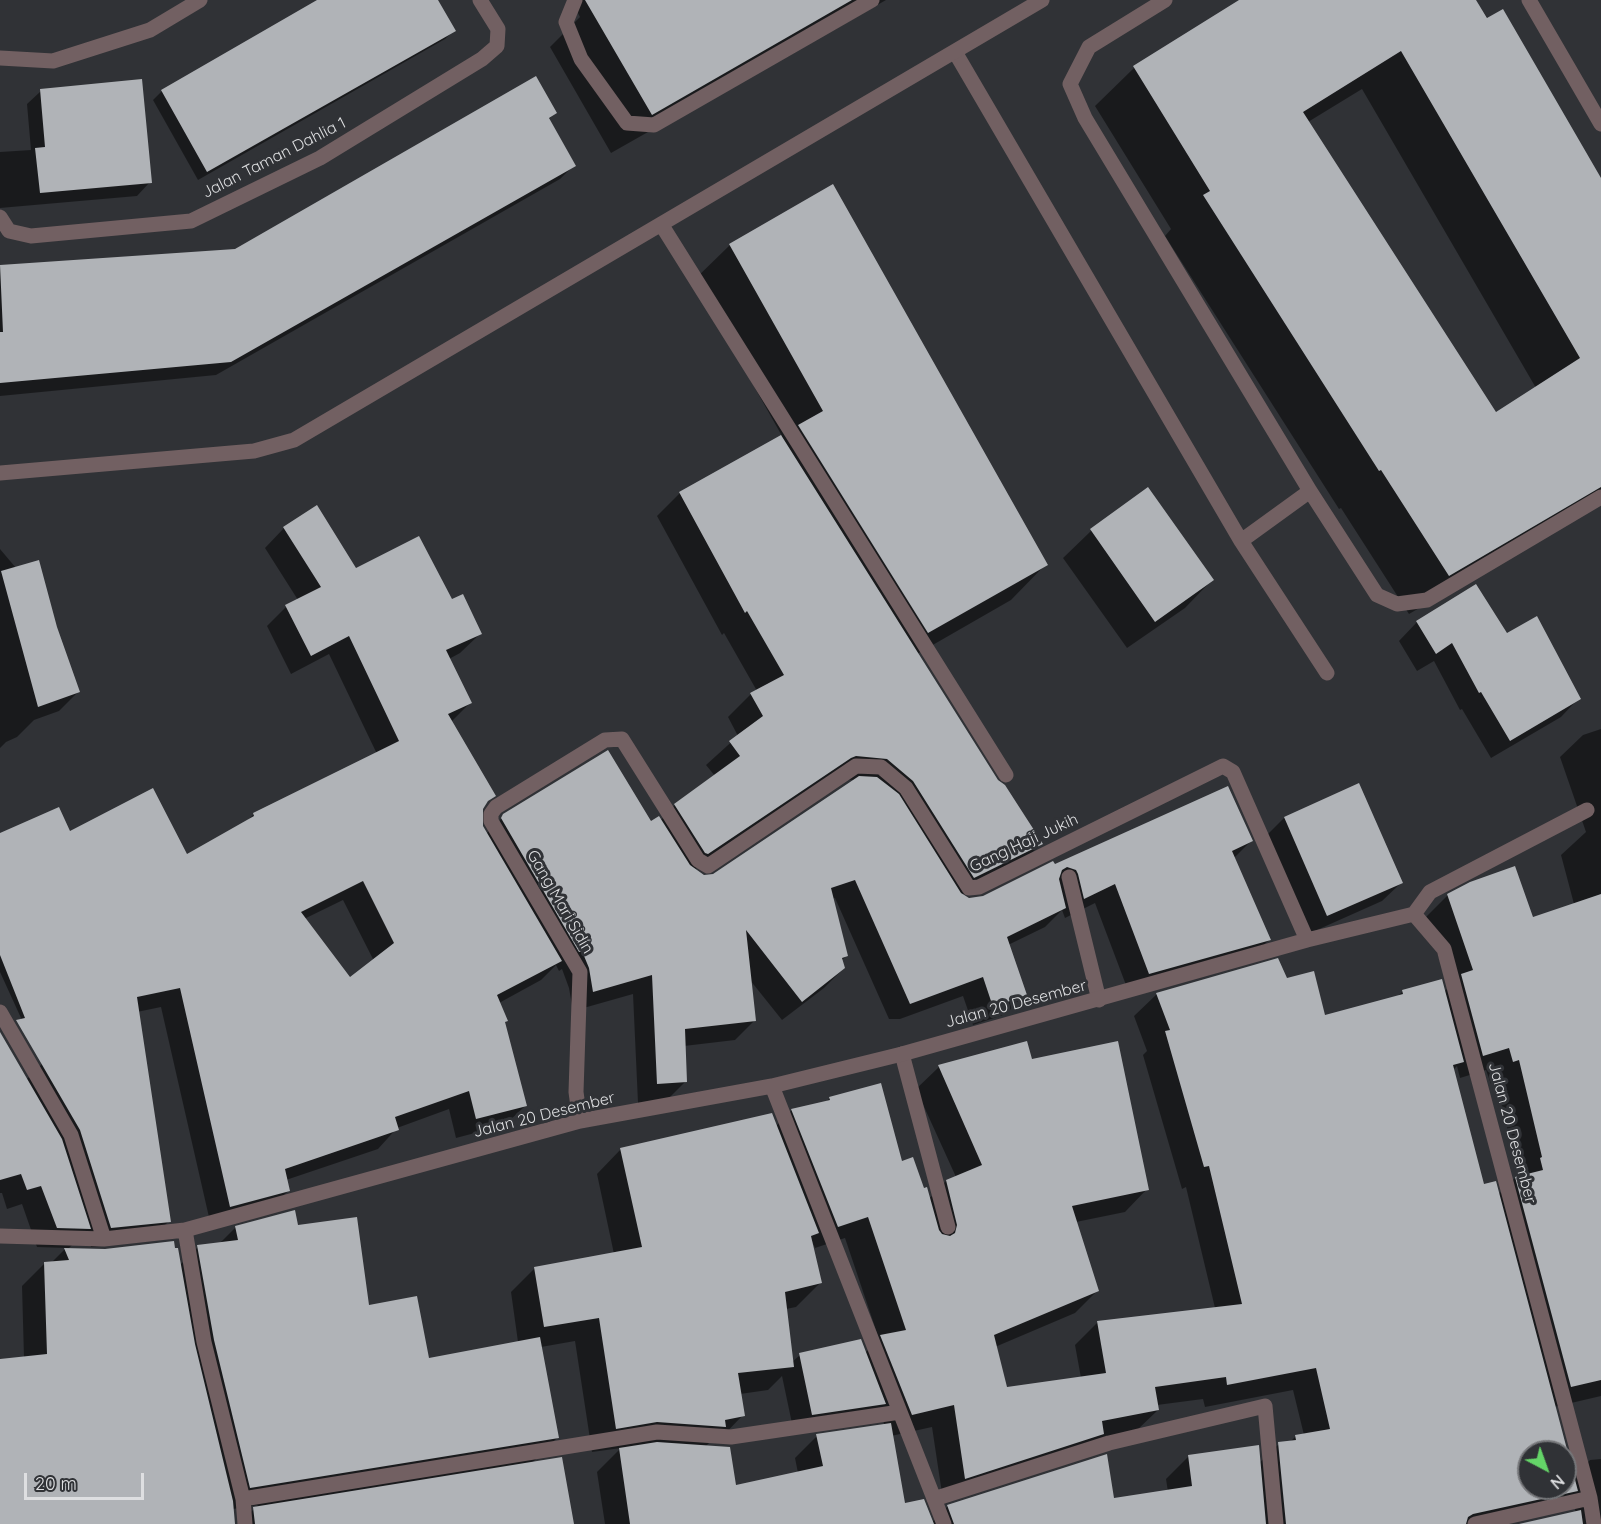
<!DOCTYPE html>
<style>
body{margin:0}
#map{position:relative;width:1601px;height:1524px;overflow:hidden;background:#303236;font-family:Quicksand,sans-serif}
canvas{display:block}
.north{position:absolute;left:1517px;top:1440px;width:60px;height:60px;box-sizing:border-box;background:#303236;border:2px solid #76777a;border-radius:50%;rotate:139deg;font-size:16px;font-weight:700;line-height:24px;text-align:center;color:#dedfe1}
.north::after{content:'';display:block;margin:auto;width:21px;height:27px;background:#64d468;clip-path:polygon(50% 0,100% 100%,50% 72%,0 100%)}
.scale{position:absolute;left:24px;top:1473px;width:120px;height:27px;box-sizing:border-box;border:3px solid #dedfe1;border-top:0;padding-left:8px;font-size:18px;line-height:21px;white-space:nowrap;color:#dedfe1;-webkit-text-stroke:4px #303236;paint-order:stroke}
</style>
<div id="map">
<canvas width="1601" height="1524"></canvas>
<div class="north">N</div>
<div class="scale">20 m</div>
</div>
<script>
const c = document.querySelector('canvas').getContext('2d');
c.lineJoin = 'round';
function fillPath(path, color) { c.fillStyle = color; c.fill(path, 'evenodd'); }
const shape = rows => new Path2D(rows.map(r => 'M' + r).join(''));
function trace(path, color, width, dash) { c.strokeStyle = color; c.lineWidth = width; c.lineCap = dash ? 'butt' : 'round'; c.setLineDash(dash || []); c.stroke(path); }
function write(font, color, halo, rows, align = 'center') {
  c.font = font + ' Quicksand,sans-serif'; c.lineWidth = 6; c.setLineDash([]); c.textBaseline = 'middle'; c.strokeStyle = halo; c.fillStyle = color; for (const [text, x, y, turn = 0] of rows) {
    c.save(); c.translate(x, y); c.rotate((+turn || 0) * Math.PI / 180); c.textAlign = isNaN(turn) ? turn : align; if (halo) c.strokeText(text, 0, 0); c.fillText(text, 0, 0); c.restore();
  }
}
fillPath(shape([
 [321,0,435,0,454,30,445,39,198,180,153,100,162,91],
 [571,0,886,0,834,30,826,31,611,153,550,47,580,17],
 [1242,0,1475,0,1601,181,1601,499,1560,526,1409,614,1341,508,1339,509,1165,236,1171,229,1095,106,1134,68],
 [1362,89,1536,388,1495,414,1308,122],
 [41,91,150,182,137,196,0,208,0,152,31,150,27,104],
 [555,113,548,120,574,165,560,179,216,375,0,396,0,266,235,250],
 [730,245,1046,564,1011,600,917,654,997,781,1041,844,1018,867,961,895,965,898,984,897,1055,866,1251,841,1234,858,1269,940,1249,959,1129,993,1095,903,1065,918,1062,910,1045,927,1008,945,1025,994,1006,1014,973,1025,963,996,900,1019,889,1019,835,898,832,899,847,955,841,961,844,968,824,988,782,1020,750,980,755,1020,735,1040,684,1046,686,1081,666,1101,638,1103,633,994,573,1011,569,988,562,969,559,971,556,965,541,980,499,1003,506,1021,504,1023,525,1106,505,1125,456,1138,449,1109,397,1128,378,1149,286,1180,289,1190,269,1210,211,1226,161,1007,137,1012,169,1221,149,1241,91,1247,86,1231,68,1249,180,1265,198,1247,219,1244,235,1228,294,1212,297,1227,368,1306,427,1360,518,1342,511,1292,535,1268,614,1254,597,1174,621,1149,776,1126,792,1110,826,1102,830,1098,901,1163,929,1199,946,1181,956,1177,916,1089,939,1067,1026,1043,1031,1060,1147,1189,1125,1212,1076,1222,1098,1290,1075,1313,995,1347,1005,1388,1081,1378,1075,1345,1098,1322,1215,1308,1186,1187,1182,1189,1143,1055,1147,1051,1134,1016,1157,994,1286,980,1324,1017,1397,997,1403,991,1444,992,1449,987,1425,918,1447,896,1471,883,1532,919,1574,904,1561,855,1586,832,1560,757,1583,735,1601,729,1601,1396,1554,1407,1573,1478,1590,1460,1601,1459,1601,1524,1526,1524,1576,1513,1571,1495,1504,1524,605,1524,597,1472,621,1448,592,1452,575,1341,541,1347,557,1438,531,1464,572,1524,239,1524,258,1505,233,1509,234,1524,0,1524,0,1361,24,1358,22,1286,45,1263,51,1263,66,1248,37,1247,22,1204,7,1209,2,1193,0,1193,0,1039,26,1080,42,1064,0,972,0,835,69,833,187,856,244,824,254,814,377,754,329,654,291,674,267,626,286,607,298,600,265,548,284,528,356,570,451,601,480,634,460,653,449,659,470,703,451,722,494,795,481,808,481,826,486,834,502,818,651,823,660,821,675,805,715,776,706,765,738,736,728,717,751,694,757,691,724,633,722,635,657,516,680,493,782,436,694,280],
 [832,779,856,780,714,875,707,877,694,870,826,781],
 [343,900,374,961,350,979,304,919],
 [1457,1066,1460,1078,1486,1070,1491,1084,1496,1082,1519,1177,1515,1178,1498,1195,1482,1185,1453,1070],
 [845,1238,879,1339,865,1353,800,1355,792,1362,786,1309,796,1307,821,1282,811,1242,812,1241,815,1248],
 [782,1376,794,1433,879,1410,885,1426,817,1436,795,1458,798,1473,735,1487,705,1447,710,1442,719,1440,743,1415,740,1394,768,1390],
 [1293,1390,1304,1435,1296,1436,1290,1442,1279,1444,1259,1463,1189,1456,1166,1479,1168,1492,1112,1500,948,1506,931,1523,903,1505,891,1436,932,1427,943,1500,1135,1432,1158,1410,1157,1405,1203,1399,1205,1407],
 [1529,1452,1565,1452,1565,1488,1529,1488],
 [1148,489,1212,580,1185,608,1127,648,1063,558,1091,531],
 [0,549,16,568,56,628,79,691,59,711,34,720,17,737,6,742,0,748],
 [1417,622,1506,635,1579,698,1561,717,1491,758,1462,709,1460,710,1434,661,1417,671,1399,641],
 [1284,818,1401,883,1382,901,1308,934,1266,836]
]), '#0007');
fillPath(shape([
 [317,0,438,0,456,31,207,172,161,90],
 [585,0,852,0,652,115],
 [1239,0,1476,0,1487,18,1503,9,1601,178,1601,487,1449,576,1381,470,1379,471,1203,195,1210,191,1133,66],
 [1401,51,1580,358,1496,412,1303,112],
 [536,76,557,113,549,118,576,166,231,362,0,383,0,332,3,332,0,265,235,249],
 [142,79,152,183,40,193,35,148,45,147,40,89],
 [833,184,1048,565,928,633,798,425,823,411,729,244],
 [781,435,998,780,1005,785,1043,844,974,878,913,781,887,759,856,756,851,758,708,854,705,853,674,804,740,756,729,741,763,716,750,693,784,675,747,611,745,613,679,492],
 [1148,487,1214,580,1155,622,1090,529],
 [317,505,356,568,419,536,452,599,463,594,482,634,446,650,472,703,448,714,496,796,488,801,483,809,483,826,562,961,497,995,508,1021,505,1022,527,1106,476,1119,469,1091,395,1117,399,1130,285,1169,290,1191,230,1207,180,988,137,997,171,1222,111,1228,80,1130,16,1020,25,1018,0,955,0,833,59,807,70,831,153,788,187,854,254,816,253,813,399,741,349,636,311,656,285,605,321,587,283,527],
 [363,881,394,943,350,977,301,912],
 [39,560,57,627,80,692,38,707,1,571],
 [1476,584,1507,633,1537,616,1581,699,1510,741,1481,692,1479,693,1452,643,1436,654,1416,621],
 [608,750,651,821,659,816,690,865,704,875,713,874,859,776,877,777,899,794,961,893,969,898,983,896,1053,861,1055,864,1228,786,1253,841,1232,851,1271,940,1149,974,1115,884,1084,899,1078,874,1076,870,1067,867,1062,870,1059,879,1066,908,1007,937,1027,995,993,1007,983,977,910,1004,855,880,831,888,848,956,842,958,845,968,802,1002,746,930,756,1021,685,1029,687,1082,657,1084,652,975,593,992,589,968,582,951,579,952,501,818,503,814],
 [1359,783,1403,883,1327,916,1284,817],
 [1515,866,1533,917,1601,894,1601,1380,1571,1387,1515,1177,1543,1170,1540,1158,1542,1157,1519,1060,1513,1062,1509,1048,1483,1056,1461,974,1473,970,1447,894,1470,882],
 [1278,958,1287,978,1314,971,1325,1015,1403,994,1402,990,1442,979,1464,1062,1453,1065,1484,1184,1496,1181,1578,1491,1473,1514,1468,1517,1466,1524,1286,1524,1278,1442,1296,1440,1295,1435,1330,1429,1316,1368,1227,1385,1226,1377,1155,1387,1159,1410,1102,1421,1104,1434,965,1479,954,1405,912,1415,880,1335,906,1330,868,1217,838,1227,791,1109,830,1100,829,1097,881,1083,902,1161,913,1157,924,1188,927,1187,939,1230,942,1234,950,1236,955,1233,957,1225,946,1180,982,1165,938,1065,1027,1041,1032,1059,1118,1041,1149,1190,1072,1206,1099,1291,994,1335,1007,1387,1106,1373,1097,1321,1242,1304,1209,1166,1204,1167,1165,1031,1170,1030,1156,993],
 [1529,1452,1565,1452,1565,1488,1529,1488],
 [0,1032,62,1139,91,1229,57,1228,41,1186,27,1190,21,1174,0,1180],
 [772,1113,819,1233,811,1236,822,1283,785,1292,794,1367,738,1373,745,1416,725,1420,726,1427,657,1422,616,1429,599,1318,544,1327,534,1267,642,1247,620,1148],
 [295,1210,298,1225,357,1217,369,1305,417,1296,429,1358,540,1337,559,1438,250,1488,214,1340,197,1245,238,1240,235,1226],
 [174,1241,175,1248,178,1248,195,1344,233,1501,235,1524,0,1524,0,1359,47,1354,44,1262,69,1260,64,1248,105,1249],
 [861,1339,886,1404,812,1415,799,1353],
 [891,1423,905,1503,924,1499,934,1524,630,1524,619,1448,657,1442,730,1447,736,1485,823,1466,816,1434],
 [1259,1445,1266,1524,954,1524,947,1505,1107,1454,1114,1498,1192,1486,1188,1455],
 [562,1457,574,1524,255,1524,253,1507],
 [1581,1510,1583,1524,1519,1524]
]), '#b0b3b7');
trace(shape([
 [575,0,566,22,581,59,627,123,654,125,872,0],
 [1165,0,1089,47,1070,84,1085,118,1310,491,1377,595,1397,604,1427,600,1601,497],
 [1529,0,1601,124],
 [955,52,1241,541,1327,673],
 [0,58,53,61,150,30,200,0],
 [0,217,9,231,31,236,191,221,320,158,482,59,497,46,498,29,480,0],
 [1241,541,1310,491],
 [1069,877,1099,1000],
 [902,1054,948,1227]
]), '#726062', 15);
trace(shape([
 [661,224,1006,775],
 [0,473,254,451,294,440,1042,0],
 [1414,914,1430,892,1587,810],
 [0,1012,71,1135,104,1239],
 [772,1086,944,1524],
 [580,1121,576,1092,580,972,491,821,491,814,496,807,605,740,622,739,698,860,708,866,856,766,881,767,906,788,969,888,979,887,1223,766,1233,772,1307,940],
 [185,1230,204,1342,243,1499,245,1524],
 [0,1236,104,1239,185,1230,580,1121,772,1086,902,1054,1307,940,1414,914,1444,949,1590,1498,1594,1524],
 [243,1499,657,1432,731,1437,900,1412],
 [934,1499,1109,1443,1265,1406,1276,1524],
 [1475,1524,1590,1498]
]), '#726062', 15);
write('16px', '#dedfe1', '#303236', [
 ["Jalan Taman Dahlia 1",274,158,-27],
 ["Gang Haji Jukih",1024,843,-25],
 ["Gang Mari Sidin",560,902,60],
 ["Jalan 20 Desember",1016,1004,-15],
 ["Jalan 20 Desember",544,1115,-14],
 ["Jalan 20 Desember",1512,1133,75]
]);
</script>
